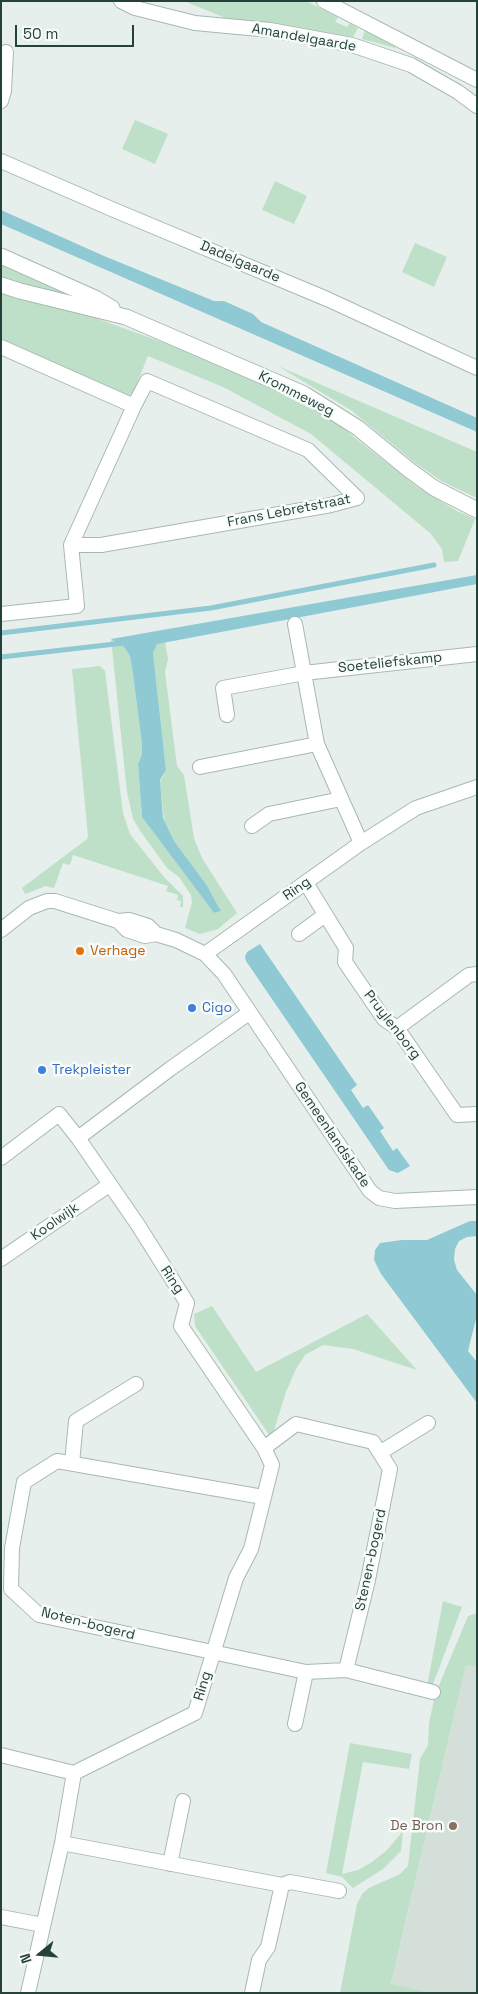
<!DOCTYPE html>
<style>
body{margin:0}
#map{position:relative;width:478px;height:1994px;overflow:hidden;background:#e6efeb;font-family:"Space Grotesk",sans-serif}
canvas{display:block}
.frame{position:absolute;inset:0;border:2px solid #24423a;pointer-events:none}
.north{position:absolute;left:15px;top:1929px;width:50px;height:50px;-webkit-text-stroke:4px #f7fbf9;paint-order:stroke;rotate:253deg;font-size:14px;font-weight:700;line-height:20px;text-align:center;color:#24423a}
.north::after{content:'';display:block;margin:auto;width:18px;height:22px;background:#24423a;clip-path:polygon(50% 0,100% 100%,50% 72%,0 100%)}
.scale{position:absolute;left:15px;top:25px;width:119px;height:22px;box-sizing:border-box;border:2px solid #24423a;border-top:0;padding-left:6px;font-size:15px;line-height:18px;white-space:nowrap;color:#24423a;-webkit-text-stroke:4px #f7fbf9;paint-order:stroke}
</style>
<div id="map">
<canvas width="478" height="1994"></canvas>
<div class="frame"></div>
<div class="north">N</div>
<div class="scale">50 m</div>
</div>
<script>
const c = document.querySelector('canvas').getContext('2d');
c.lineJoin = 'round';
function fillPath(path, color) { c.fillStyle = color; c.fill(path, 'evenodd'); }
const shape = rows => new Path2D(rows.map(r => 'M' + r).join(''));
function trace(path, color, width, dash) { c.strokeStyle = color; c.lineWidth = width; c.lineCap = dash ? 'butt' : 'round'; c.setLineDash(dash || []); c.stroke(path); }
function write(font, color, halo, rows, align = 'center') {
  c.font = font + ' "Space Grotesk",sans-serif'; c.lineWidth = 5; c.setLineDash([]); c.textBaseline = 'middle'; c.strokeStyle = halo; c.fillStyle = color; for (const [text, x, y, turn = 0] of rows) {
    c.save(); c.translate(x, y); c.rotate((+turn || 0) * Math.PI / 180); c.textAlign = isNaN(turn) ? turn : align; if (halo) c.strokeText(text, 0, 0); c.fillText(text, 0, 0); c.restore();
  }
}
fillPath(shape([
 [466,1665,477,1667,477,1993,431,1993,391,1985]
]), '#d4dfda');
fillPath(shape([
 [184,1,306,1,338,17,335,22,347,27,350,23,358,28,353,37,228,19],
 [365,30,396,45,395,48,362,39],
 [135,120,168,134,155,164,122,149],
 [275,181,307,196,294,224,262,210],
 [415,243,447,257,434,287,402,272],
 [1,260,95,303,1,278],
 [1,293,68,308,195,354,285,395,335,422,416,486,457,511,475,519,458,561,444,562,442,549,430,533,311,434,223,387,148,356,133,393,128,396,1,339],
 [278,366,477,452,477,498,443,482,415,463,352,411],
 [111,639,124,647,130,656,133,674,142,744,142,754,138,764,142,817,214,913,221,911,206,884,174,841,164,820,160,782,166,770,153,653,157,643,165,642,168,659,165,672,177,766,184,775,194,838,202,858,237,913,218,929,200,934,185,928,192,902,191,895,179,877,167,868,141,832,133,819,127,792],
 [100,666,105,671,123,813,130,834,141,848,164,877,183,896,183,907,180,907,181,901,177,900,178,895,166,891,168,886,73,855,70,865,63,863,54,888,46,886,25,894,22,888,87,839,88,836,72,669],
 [212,1306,256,1372,367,1314,417,1370,353,1349,323,1345,305,1355,296,1369,286,1392,274,1430,270,1436,195,1326,194,1314],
 [443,1601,462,1607,432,1687,427,1686],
 [477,1613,477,1667,466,1665,391,1984,431,1993,340,1993,357,1904,362,1894,369,1888,400,1874,408,1866,420,1759,428,1745,429,1723,435,1695,468,1616],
 [350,1743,412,1754,409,1769,363,1762,342,1874,358,1870,372,1862,387,1850,403,1831,401,1851,383,1869,353,1888,342,1877,326,1873]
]), '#bfe0c8');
fillPath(shape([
 [1,210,104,256,214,301,224,301,253,314,261,322,477,418,477,432,1,224],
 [477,575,477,584,157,644,153,653,166,770,160,780,163,818,174,841,206,884,221,911,214,913,142,817,138,764,142,754,142,744,133,674,130,656,124,647,111,639],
 [260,944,357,1085,351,1090,363,1108,368,1105,384,1128,380,1131,393,1151,397,1148,410,1166,398,1173,389,1170,246,961,245,957,247,952],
 [470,1221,477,1221,477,1236,467,1237,459,1241,455,1249,454,1260,457,1270,477,1295,477,1315,468,1351,477,1362,477,1403,381,1274,374,1260,375,1250,380,1243,402,1240,427,1240]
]), '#8ec9d4');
trace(shape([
 [1,633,211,608,434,565],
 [1,657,124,643]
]), '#8ec9d4', 5);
const minor = shape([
 [121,1,135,8,195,23,270,30,352,45,411,65,458,92,477,106],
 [324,1,477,80],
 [1,58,6,52,4,91,1,101],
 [1,161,114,210,327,299,477,368],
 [1,347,134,406,71,545,77,606,1,614],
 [71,545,101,545,331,505,357,498,308,450,147,381,134,406],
 [227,715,223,688,304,673,295,624],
 [200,767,317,744],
 [252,826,269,814,341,799],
 [361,843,317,744,304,673,477,654],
 [306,883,346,948,345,962,384,1019,397,1028,457,1115,477,1114],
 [118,921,129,920,148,926,156,934],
 [1,930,29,908,47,901,55,901,118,921,127,930,145,936,156,934,176,940,205,954,224,974,370,1191,379,1198,395,1201,477,1197],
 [299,934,325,915],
 [205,954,361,843,416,808,477,787],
 [397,1028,469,975,477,974],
 [1,1158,59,1114,78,1138],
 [1,1259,109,1185],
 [381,1452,428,1423],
 [72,1463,76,1421,136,1384],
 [263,1497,57,1461,24,1482,12,1548,11,1589,39,1615,306,1672,346,1670,368,1580,390,1469,373,1442,296,1424,264,1448],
 [346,1670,433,1692],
 [295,1724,306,1672],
 [1,1755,74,1773],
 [62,1843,282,1885,268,1947,259,1960,252,1993],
 [170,1864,183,1801],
 [282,1885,290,1882,339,1891],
 [1,1917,43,1925],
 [28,1993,62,1843,74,1773,195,1713,236,1578,251,1549,272,1465,264,1448,181,1326,187,1303,138,1225,78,1138,170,1069,249,1013]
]);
const tertiary = shape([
 [1,256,95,298,112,308],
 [1,285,20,291,126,317,304,394,358,428,408,469,434,488,477,510]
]);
trace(minor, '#a8b8b2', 16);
trace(tertiary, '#a8b8b2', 17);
trace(minor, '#fff', 14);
trace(tertiary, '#fff', 15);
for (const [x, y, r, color] of [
 [80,951,5,"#e8710a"],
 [192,1008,5,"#3f7fe0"],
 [42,1070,5,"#3f7fe0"],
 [453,1826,5,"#8d6e63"]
]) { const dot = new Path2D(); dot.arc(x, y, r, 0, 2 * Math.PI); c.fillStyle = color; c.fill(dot); trace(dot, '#f7fbf9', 2); }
write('14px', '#24423a', '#f7fbf9', [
 ["Amandelgaarde",304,38,10],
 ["Dadelgaarde",240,262,23],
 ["Krommeweg",296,394,27],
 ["Frans Lebretstraat",289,511,-11],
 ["Soeteliefskamp",390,663,-6],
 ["Ring",297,889,-35],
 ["Pruylenborg",392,1025,52],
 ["Gemeenlandskade",332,1135,56],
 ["Koolwijk",55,1222,-35],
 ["Ring",172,1280,56],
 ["Stenen-bogerd",371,1560,-78],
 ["Noten-bogerd",88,1624,14],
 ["Ring",203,1686,-73]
]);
write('14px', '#c56008', '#f7fbf9', [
 ["Verhage",90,951]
], 'left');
write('14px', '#366cbe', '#f7fbf9', [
 ["Cigo",202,1008],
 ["Trekpleister",52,1070]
], 'left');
write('14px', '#785e54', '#f7fbf9', [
 ["De Bron",443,1826]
], 'right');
</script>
